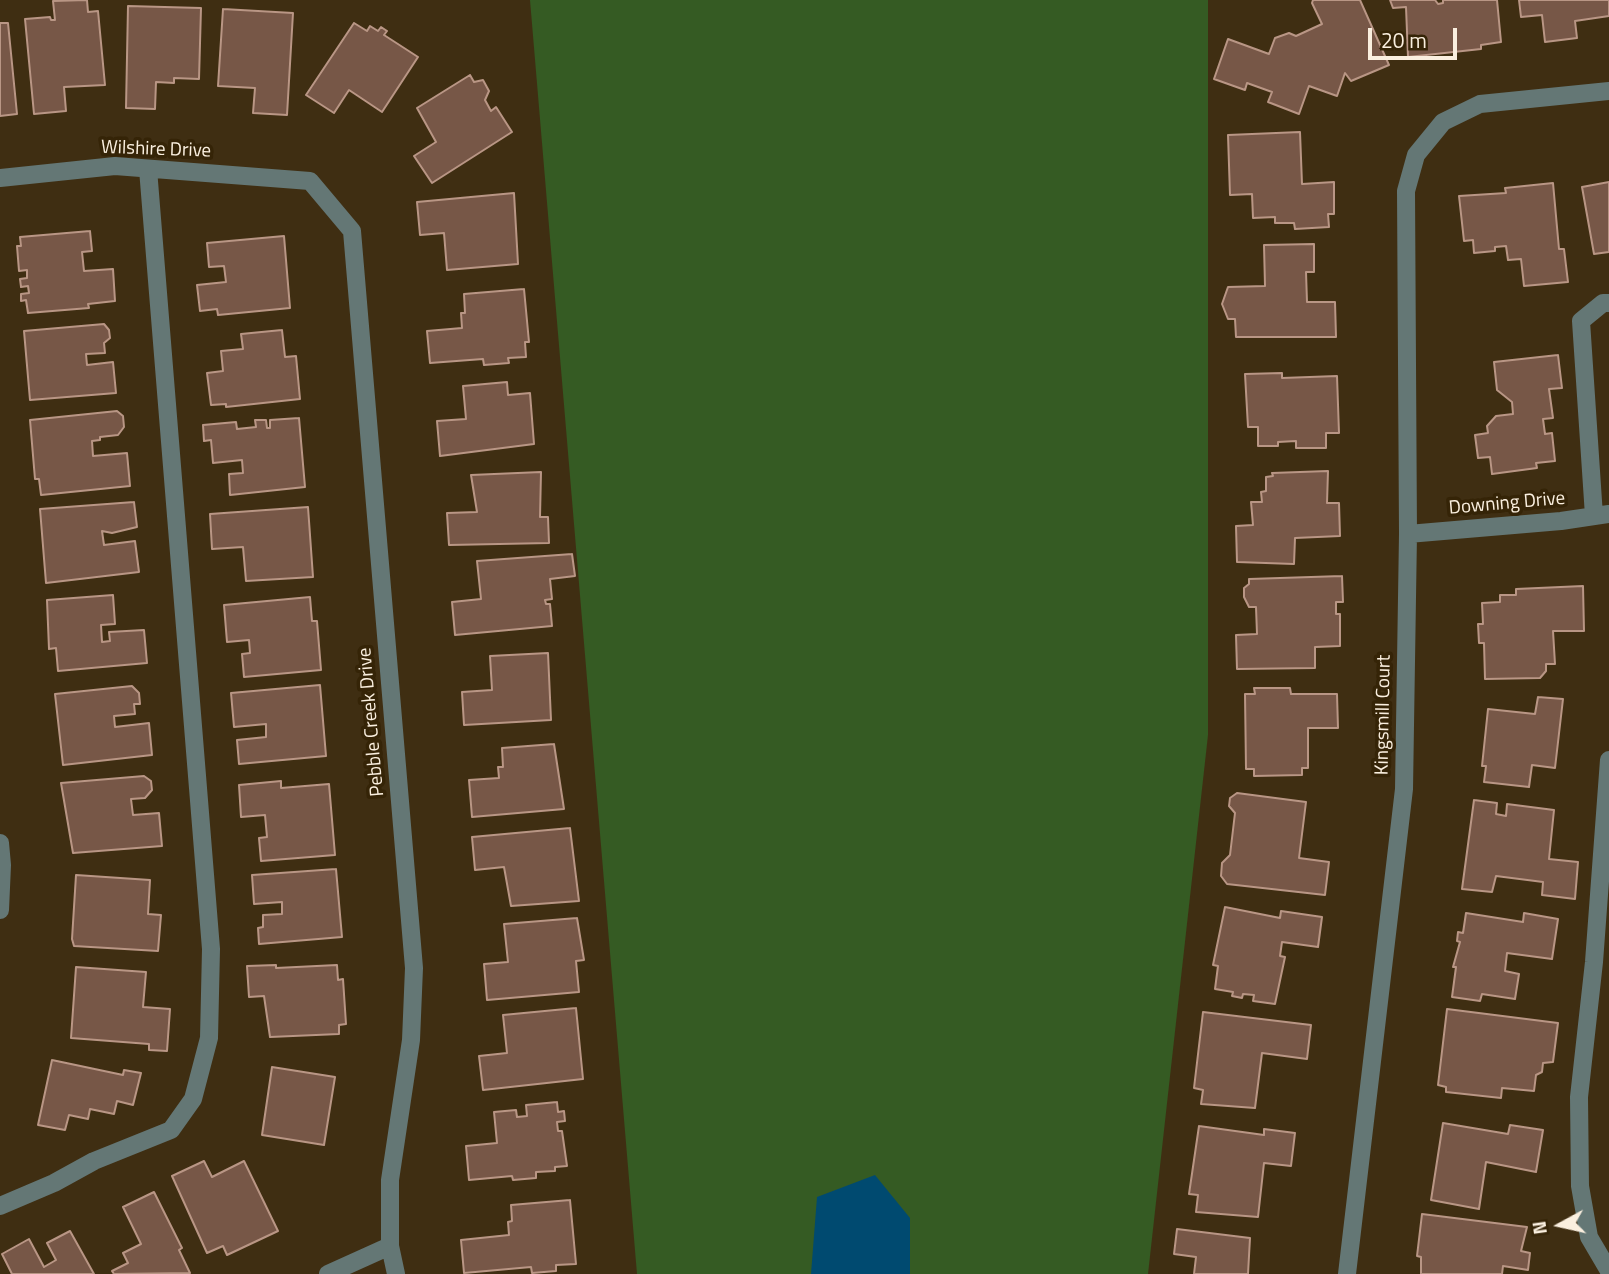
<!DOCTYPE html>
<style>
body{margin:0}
#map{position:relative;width:1609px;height:1274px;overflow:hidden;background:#3f2e12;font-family:"Titillium Web",sans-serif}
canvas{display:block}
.north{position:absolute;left:1525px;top:1190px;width:70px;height:70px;-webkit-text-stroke:5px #352407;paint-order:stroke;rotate:262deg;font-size:19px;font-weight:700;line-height:28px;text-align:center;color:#faefdf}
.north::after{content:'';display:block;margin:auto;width:24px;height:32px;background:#faefdf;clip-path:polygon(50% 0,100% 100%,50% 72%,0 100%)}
.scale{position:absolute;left:1368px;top:28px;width:89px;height:32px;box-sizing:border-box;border:4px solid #faefdf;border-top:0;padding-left:9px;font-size:21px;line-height:24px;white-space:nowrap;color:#faefdf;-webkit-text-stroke:5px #352407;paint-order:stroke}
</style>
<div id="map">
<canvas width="1609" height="1274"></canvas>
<div class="north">N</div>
<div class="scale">20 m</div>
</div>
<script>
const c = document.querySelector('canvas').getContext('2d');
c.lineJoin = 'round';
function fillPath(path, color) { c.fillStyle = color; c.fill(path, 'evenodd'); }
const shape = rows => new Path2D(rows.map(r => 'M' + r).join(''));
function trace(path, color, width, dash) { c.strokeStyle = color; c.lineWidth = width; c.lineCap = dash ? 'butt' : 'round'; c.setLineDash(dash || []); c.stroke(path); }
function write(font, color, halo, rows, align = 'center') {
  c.font = font + ' "Titillium Web",sans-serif'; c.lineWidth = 7; c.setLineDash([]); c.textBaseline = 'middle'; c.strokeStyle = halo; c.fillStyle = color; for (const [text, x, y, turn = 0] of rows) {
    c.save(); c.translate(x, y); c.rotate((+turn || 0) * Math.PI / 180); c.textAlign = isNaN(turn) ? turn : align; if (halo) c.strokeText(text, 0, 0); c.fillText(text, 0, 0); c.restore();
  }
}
fillPath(shape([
 [530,0,1208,0,1208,735,1148,1274,637,1274]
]), '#355b23');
fillPath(shape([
 [875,1175,910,1218,910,1274,811,1274,817,1197]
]), '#004a70');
const building = shape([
 [87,0,88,12,98,11,105,85,64,87,66,111,34,114,25,19,50,17,51,20,55,20,53,1,87,0],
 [1313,0,1360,0,1389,65,1351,81,1345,73,1337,96,1309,86,1299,114,1268,102,1272,92,1247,83,1245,90,1214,79,1228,39,1269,54,1275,38,1289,33,1296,36,1322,24,1312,3,1313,0],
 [1390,0,1435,0,1438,4,1443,3,1443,0,1497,0,1501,42,1481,45,1481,49,1408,57,1406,7,1393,8,1390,0],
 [1519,0,1609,0,1609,16,1575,21,1577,38,1545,42,1542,15,1521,17,1519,0],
 [128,6,201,8,199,79,174,78,174,83,156,82,155,109,126,108,128,6],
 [223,9,293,13,287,115,253,113,255,88,218,86,223,9],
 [0,23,8,23,17,114,0,116,0,23],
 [354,23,367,31,370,26,378,31,381,27,387,31,384,35,418,57,382,112,349,90,334,113,306,95,354,23],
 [470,75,474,82,483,80,489,91,485,100,491,111,496,107,512,132,432,183,414,156,436,142,417,108,470,75],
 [1300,132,1302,184,1334,182,1334,214,1328,214,1329,227,1295,229,1294,223,1275,223,1275,217,1253,218,1252,194,1230,195,1228,135,1300,132],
 [1609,182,1609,252,1594,254,1582,187,1609,182],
 [1553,183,1559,249,1564,249,1568,282,1524,286,1521,259,1508,260,1506,246,1495,247,1495,251,1474,253,1473,240,1464,241,1459,196,1506,193,1505,188,1553,183],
 [514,193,518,264,447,270,444,233,420,235,417,202,514,193],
 [90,231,92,251,82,252,84,271,113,269,115,301,88,304,89,308,28,313,26,300,21,301,21,294,29,293,28,286,21,287,20,279,27,278,27,270,19,271,17,246,21,246,20,237,90,231],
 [284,236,290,308,218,315,217,309,200,311,197,285,226,282,224,266,209,267,207,243,284,236],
 [1314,244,1314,272,1306,272,1307,302,1335,302,1336,337,1236,337,1235,319,1228,319,1222,304,1228,287,1265,286,1264,245,1314,244],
 [524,289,529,342,525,342,526,357,508,358,509,363,484,365,483,359,430,363,427,331,462,328,461,313,465,313,464,294,524,289],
 [104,324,109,330,110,338,104,343,105,353,86,354,87,365,113,362,116,393,30,400,24,331,104,324],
 [282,330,285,357,296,356,300,399,226,407,226,404,211,405,207,373,223,371,221,351,243,349,241,334,282,330],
 [1558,355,1562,388,1549,389,1553,418,1543,419,1545,434,1552,433,1555,461,1536,463,1537,468,1492,474,1490,457,1478,458,1475,435,1488,433,1487,426,1496,416,1513,414,1512,402,1497,390,1494,362,1558,355],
 [1282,373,1282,378,1337,376,1339,433,1326,433,1326,448,1296,448,1296,441,1278,442,1278,446,1258,446,1258,427,1248,427,1245,374,1282,373],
 [507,382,508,395,530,393,534,444,440,456,437,421,466,419,463,386,507,382],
 [117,411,123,416,124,427,118,435,100,437,100,440,92,441,93,456,127,453,130,486,41,495,39,479,35,479,30,420,117,411],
 [299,418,305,487,230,495,229,474,243,473,242,460,213,463,211,440,204,441,203,425,236,422,237,429,256,427,255,420,266,420,267,428,270,428,270,420,299,418],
 [1328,471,1327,503,1339,503,1340,536,1295,538,1294,564,1237,562,1236,526,1253,525,1251,502,1262,502,1261,492,1266,491,1266,477,1273,476,1272,473,1328,471],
 [541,472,540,517,548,517,549,543,449,545,447,513,477,512,471,475,541,472],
 [134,502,137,527,112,533,102,531,104,545,135,541,139,572,46,583,40,509,134,502],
 [308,507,313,577,246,581,243,547,212,549,210,514,308,507],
 [572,554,575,576,550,579,552,599,545,600,546,604,550,604,552,626,455,635,452,602,481,599,477,561,572,554],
 [1342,576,1343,602,1336,602,1336,614,1340,614,1340,646,1315,647,1315,668,1237,669,1236,635,1257,634,1256,607,1249,607,1244,597,1244,588,1249,584,1249,579,1342,576],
 [1583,586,1584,631,1553,631,1555,664,1546,664,1546,671,1540,678,1485,679,1484,643,1479,643,1478,624,1483,624,1482,603,1500,602,1500,595,1516,595,1516,589,1583,586],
 [113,595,115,624,101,625,102,642,110,641,109,632,144,630,147,663,58,671,56,648,49,649,47,600,113,595],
 [310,597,312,621,317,621,321,670,244,677,242,654,250,653,249,640,227,642,224,605,310,597],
 [548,653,551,720,464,725,462,692,492,690,490,656,548,653],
 [320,685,326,756,239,764,237,740,266,737,266,724,234,727,231,693,320,685],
 [132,686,139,693,140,704,134,704,135,714,114,716,115,727,149,723,152,755,63,765,55,694,132,686],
 [1254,688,1290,688,1291,694,1337,694,1338,728,1308,728,1308,768,1302,768,1302,775,1254,776,1254,769,1246,769,1245,694,1255,694,1254,688],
 [1538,697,1563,699,1555,768,1532,765,1529,787,1484,782,1486,766,1482,766,1488,709,1535,714,1538,697],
 [554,744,564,809,472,817,469,780,499,778,498,767,503,767,502,748,554,744],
 [144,776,151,781,152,790,145,798,131,799,133,815,159,813,162,846,73,853,61,783,144,776],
 [281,781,281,788,329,784,335,855,261,861,259,838,267,837,265,815,241,817,239,785,281,781],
 [1237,793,1306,802,1299,858,1329,862,1325,895,1227,884,1221,876,1222,863,1230,855,1235,813,1229,806,1230,798,1237,793],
 [1474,800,1497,803,1496,814,1506,816,1507,804,1554,810,1549,859,1578,862,1575,899,1542,895,1543,882,1496,876,1492,892,1462,889,1474,800],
 [570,828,579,901,511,906,504,867,475,870,472,837,570,828],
 [336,869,342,937,259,944,258,928,263,927,263,915,282,914,282,902,254,904,252,875,336,869],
 [76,875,150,880,148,914,161,915,158,951,74,946,72,939,76,875],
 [1225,907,1280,918,1281,911,1322,917,1318,947,1282,942,1280,956,1285,957,1275,1004,1253,1001,1254,995,1243,994,1242,998,1232,996,1233,992,1215,989,1218,966,1213,965,1225,907],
 [1466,913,1523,922,1524,913,1558,919,1552,959,1507,953,1505,971,1519,974,1515,999,1482,994,1480,1001,1452,997,1456,967,1453,967,1460,942,1457,941,1458,932,1463,933,1466,913],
 [577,918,584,960,576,961,579,992,487,1000,484,964,508,962,504,924,577,918],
 [276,965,276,968,337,965,338,980,343,979,346,1024,339,1025,339,1034,270,1037,264,996,249,997,247,966,276,965],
 [76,967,146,972,143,1007,170,1009,167,1051,149,1050,149,1044,71,1038,76,967],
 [576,1008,583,1079,483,1090,479,1056,507,1053,503,1015,576,1008],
 [1447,1009,1558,1023,1553,1062,1543,1063,1542,1072,1536,1075,1534,1091,1502,1088,1501,1098,1446,1092,1446,1087,1438,1085,1447,1009],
 [1203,1012,1311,1025,1307,1059,1262,1053,1255,1108,1201,1104,1203,1090,1194,1088,1203,1012],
 [52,1060,123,1075,124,1070,141,1073,133,1105,117,1101,114,1114,90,1109,88,1119,69,1115,65,1130,38,1125,52,1060],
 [272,1067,335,1077,324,1145,262,1135,272,1067],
 [557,1102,558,1112,564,1111,565,1121,557,1122,558,1131,562,1131,567,1166,555,1167,555,1171,536,1172,536,1178,513,1180,512,1176,469,1180,466,1146,497,1143,494,1112,516,1110,517,1117,527,1116,526,1105,557,1102],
 [1443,1123,1508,1134,1510,1125,1543,1130,1536,1172,1486,1162,1479,1209,1431,1200,1443,1123],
 [1199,1126,1264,1135,1264,1129,1295,1133,1291,1166,1264,1163,1258,1217,1196,1212,1198,1195,1189,1194,1199,1126],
 [204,1161,212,1177,244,1161,278,1231,227,1255,223,1246,207,1253,172,1176,204,1161],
 [154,1192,182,1248,179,1250,190,1273,114,1274,112,1271,128,1263,123,1253,141,1244,123,1207,154,1192],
 [570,1200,576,1264,556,1265,556,1271,532,1273,531,1267,464,1273,461,1240,509,1235,508,1222,512,1221,511,1205,570,1200],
 [1422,1214,1527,1227,1521,1251,1530,1253,1528,1270,1503,1266,1502,1274,1421,1274,1421,1257,1417,1256,1422,1214],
 [1177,1229,1250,1238,1248,1274,1194,1274,1196,1257,1174,1254,1177,1229],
 [70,1231,94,1274,12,1274,2,1254,29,1239,44,1267,56,1260,47,1243,70,1231]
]);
fillPath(building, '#775747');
trace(building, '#b99685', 2);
trace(shape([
 [0,178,115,166,310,181,352,231,414,968,411,1040,390,1180,390,1246,396,1274],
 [1594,516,1581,321,1603,303,1609,303],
 [1408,534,1561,521,1609,514],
 [1609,760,1594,962,1579,1097,1580,1186,1589,1237,1609,1271],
 [0,843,2,865,0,910],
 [0,1206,54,1183,94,1161,171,1130,193,1099,209,1038,211,949,148,169],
 [328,1274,390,1246],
 [1347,1274,1404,789,1408,534,1406,191,1416,155,1443,122,1480,104,1609,91]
]), '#647775', 18);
write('19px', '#faefdf', '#352407', [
 ["Wilshire Drive",156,150,2],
 ["Downing Drive",1507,504,-5],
 ["Kingsmill Court",1384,715,-89],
 ["Pebble Creek Drive",372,722,-95]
]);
</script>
